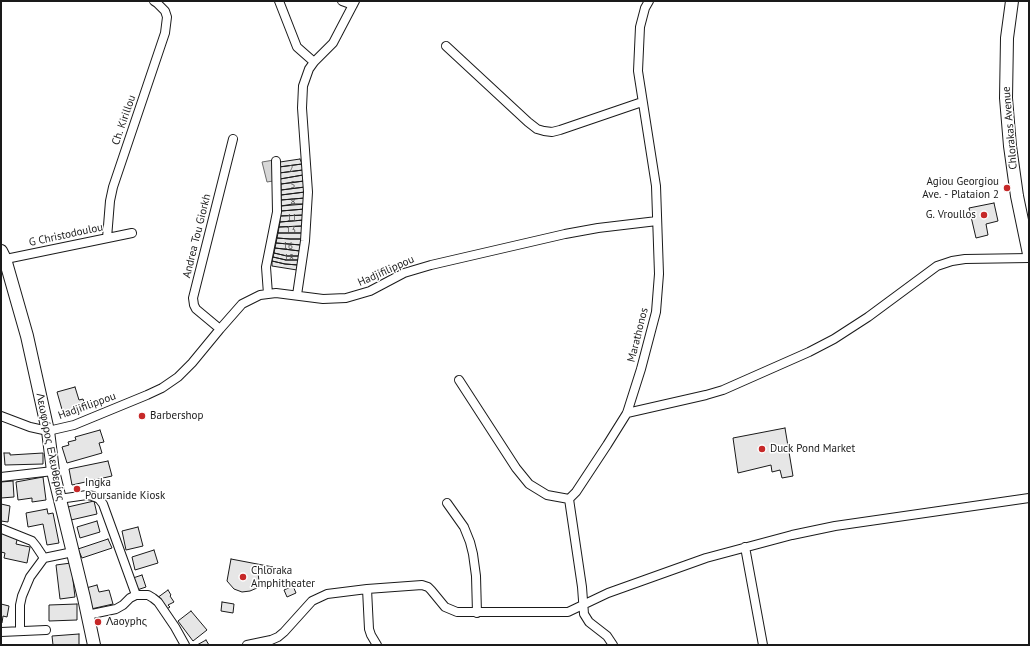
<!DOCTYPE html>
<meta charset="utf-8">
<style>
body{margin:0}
#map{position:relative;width:1030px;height:646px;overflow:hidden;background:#fff;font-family:"PT Sans",sans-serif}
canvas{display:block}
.frame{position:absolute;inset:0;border:2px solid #1a1a1a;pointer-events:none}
</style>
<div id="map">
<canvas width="1030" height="646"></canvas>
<div class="frame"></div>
</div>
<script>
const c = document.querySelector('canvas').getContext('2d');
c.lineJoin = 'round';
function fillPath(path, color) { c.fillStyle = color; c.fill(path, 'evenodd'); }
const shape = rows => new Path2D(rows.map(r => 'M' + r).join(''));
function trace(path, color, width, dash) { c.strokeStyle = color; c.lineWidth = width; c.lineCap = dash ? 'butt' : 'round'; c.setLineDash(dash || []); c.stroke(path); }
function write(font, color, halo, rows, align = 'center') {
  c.font = font + ' "PT Sans",sans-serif'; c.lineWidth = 3; c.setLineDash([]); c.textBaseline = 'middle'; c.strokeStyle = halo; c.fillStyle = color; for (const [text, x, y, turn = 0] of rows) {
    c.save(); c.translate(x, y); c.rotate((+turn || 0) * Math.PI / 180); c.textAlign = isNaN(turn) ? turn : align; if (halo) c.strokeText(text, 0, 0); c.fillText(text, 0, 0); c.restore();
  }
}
const water = shape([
 [274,160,273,181,267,182,262,162,274,160]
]);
fillPath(water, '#d7d7d7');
trace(water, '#6a6a6a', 1);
const building = shape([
 [300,159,302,164,279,167,280,162,300,159],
 [302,164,303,170,279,173,279,167,302,164],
 [303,170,303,175,280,179,279,173,303,170],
 [303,175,304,181,281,184,280,179,303,175],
 [304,181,305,187,281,190,281,184,304,181],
 [305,187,305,192,281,195,281,190,305,187],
 [305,192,305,198,281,200,281,195,305,192],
 [305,198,305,204,281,206,281,200,305,198],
 [994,203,998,221,986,224,988,235,976,238,969,208,994,203],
 [293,204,305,204,305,209,281,211,281,206,293,204],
 [305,209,305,215,280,216,281,211,305,209],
 [305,215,304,220,280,222,280,216,305,215],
 [304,220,303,226,279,227,280,222,304,220],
 [303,226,303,233,278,233,279,227,303,226],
 [278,233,303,233,302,239,290,239,277,238,278,233],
 [277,238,290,239,302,239,301,245,276,243,277,238],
 [276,243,301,245,300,251,275,248,276,243],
 [275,248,300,251,299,256,287,256,274,253,275,248],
 [274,253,287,256,299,256,299,260,286,260,273,257,274,253],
 [273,257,286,260,299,260,298,265,285,264,272,261,273,257],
 [272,261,285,264,298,265,297,270,272,266,272,261],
 [75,387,79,400,83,399,86,409,79,411,78,409,63,413,57,392,75,387],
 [785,428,793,476,782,478,780,470,772,472,771,465,738,473,733,438,785,428],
 [100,430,104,442,99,443,102,453,67,463,62,447,69,445,68,442,76,440,75,437,100,430],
 [4,453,10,453,10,455,43,453,43,464,5,465,4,453],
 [108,461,112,476,72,485,69,469,108,461],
 [43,477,46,500,32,502,32,498,18,500,16,482,43,477],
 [13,481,14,497,1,498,1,482,13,481],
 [94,501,97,514,71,520,68,507,94,501],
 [1,504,10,506,8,522,1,521,1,504],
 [47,509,48,514,53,513,59,543,47,545,43,524,28,527,26,513,47,509],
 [97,521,100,532,80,538,77,527,97,521],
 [138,527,143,546,126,550,122,531,138,527],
 [1,533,18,536,16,544,30,547,27,563,4,558,5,553,1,552,1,533],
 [108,539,112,548,82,558,78,549,108,539],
 [154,550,158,563,135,570,132,557,154,550],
 [231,559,273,567,258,572,259,582,257,588,250,591,242,592,234,589,227,581,231,559],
 [71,563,75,597,60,599,56,565,71,563],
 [142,575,146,587,137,590,133,578,142,575],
 [97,585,99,592,109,590,113,604,91,609,86,588,97,585],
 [293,586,296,593,287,597,284,590,293,586],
 [168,590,171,595,170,596,174,602,168,605,170,607,165,610,157,598,168,590],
 [222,602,234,604,233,613,221,611,222,602],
 [1,604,9,606,7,617,3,616,2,623,1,623,1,604],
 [77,604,77,620,49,621,49,605,77,604],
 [191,611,207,630,193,641,178,621,191,611],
 [79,634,79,645,53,645,52,636,79,634],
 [206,640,209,645,197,645,206,640]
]);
fillPath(building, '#e6e6e6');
trace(building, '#1a1a1a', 1);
const street = shape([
 [279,1,297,47,314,62],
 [342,1,353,5],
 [446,46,528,122,537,129,544,131,552,132,560,130,642,102],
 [107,238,110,201,113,187,165,33,167,17,165,11,157,3,154,1],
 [1,260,132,233],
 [268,294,266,267,277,212,276,161],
 [297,295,305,241,308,192,302,108,303,86,309,69,314,62,333,43,355,1],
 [220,329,196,309,194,305,193,298,233,139],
 [459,380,516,468,529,484,547,495,569,499],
 [627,413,706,395,723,390,809,352,834,339,868,317,937,266,952,261,965,259,1029,258],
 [1,416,30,427,48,431,74,425,147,395,162,388,178,377,192,363,220,329,242,304,260,295,276,293,323,299,346,298,370,291,404,273,431,265,565,234,598,228,657,221],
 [1,477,53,471],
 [59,499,87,495,93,496,99,499,103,504,136,595],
 [447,503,464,527,470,542,473,554,476,576,477,613],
 [2,529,32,541,36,546,44,558,73,552],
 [745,547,763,645],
 [367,589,369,629,371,635,377,645],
 [87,615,116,609,123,605,130,598,136,595,148,595,153,598,158,602,175,627,185,645],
 [20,631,20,605,22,596,30,577,44,558],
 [1,632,46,630],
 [247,645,271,640,278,637,284,632,312,601,327,594,367,589,422,585,428,587,431,590,445,607,457,612,568,612,608,593,706,558,792,535,835,526,1029,498],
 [613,645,607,636,589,622,584,614,582,587,569,499,576,492,607,445,627,413,641,369,656,312,659,274,656,186,638,71,640,27,645,8,649,1]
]);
const secondary = shape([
 [1012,1,1007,38,1006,98,1010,146,1017,196,1029,254],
 [1,251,5,259,27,336,48,431,53,471,84,598,94,645]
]);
trace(street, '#1a1a1a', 10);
trace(secondary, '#1a1a1a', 14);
trace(street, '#fff', 8);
trace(secondary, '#fff', 12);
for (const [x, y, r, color] of [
 [1007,188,4,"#c62828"],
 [984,215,4,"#c62828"],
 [142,416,4,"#c62828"],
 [762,449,4,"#c62828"],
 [77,489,4,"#c62828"],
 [243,577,4,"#c62828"],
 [98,622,4,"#c62828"]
]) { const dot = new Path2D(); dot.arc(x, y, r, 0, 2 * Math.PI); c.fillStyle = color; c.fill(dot); trace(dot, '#fff', 1.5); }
write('9px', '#4d4d4d', null, [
 ["2",291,169],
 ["5",293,185],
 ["8",293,202],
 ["11",292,218],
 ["13",291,230],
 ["16",288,246],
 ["18",289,258]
]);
write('11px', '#1a1a1a', '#fff', [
 ["Ch. Kirillou",124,120,-71],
 ["Chlorakas Avenue",1010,128,-95],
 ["G Christodoulou",66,235,-12],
 ["Andrea Tou Giorkh",197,236,-76],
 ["Hadjifilippou",386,271,-24],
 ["Marathonos",638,335,-76],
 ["Hadjifilippou",87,406,-20],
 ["Λεωφόρος Ελευθερίας",50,447,79]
]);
write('11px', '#1a1a1a', '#fff', [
 ["Agiou Georgiou",999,182,"right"],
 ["Ave. - Plataion 2",999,195,"right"],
 ["G. Vroullos",976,215,"right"],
 ["Barbershop",150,416],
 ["Duck Pond Market",770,449],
 ["Ingka",85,483],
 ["Poursanide Kiosk",85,496],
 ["Chloraka",251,571],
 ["Amphitheater",251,584],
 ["Λaoyphς",106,622]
], 'left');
</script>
